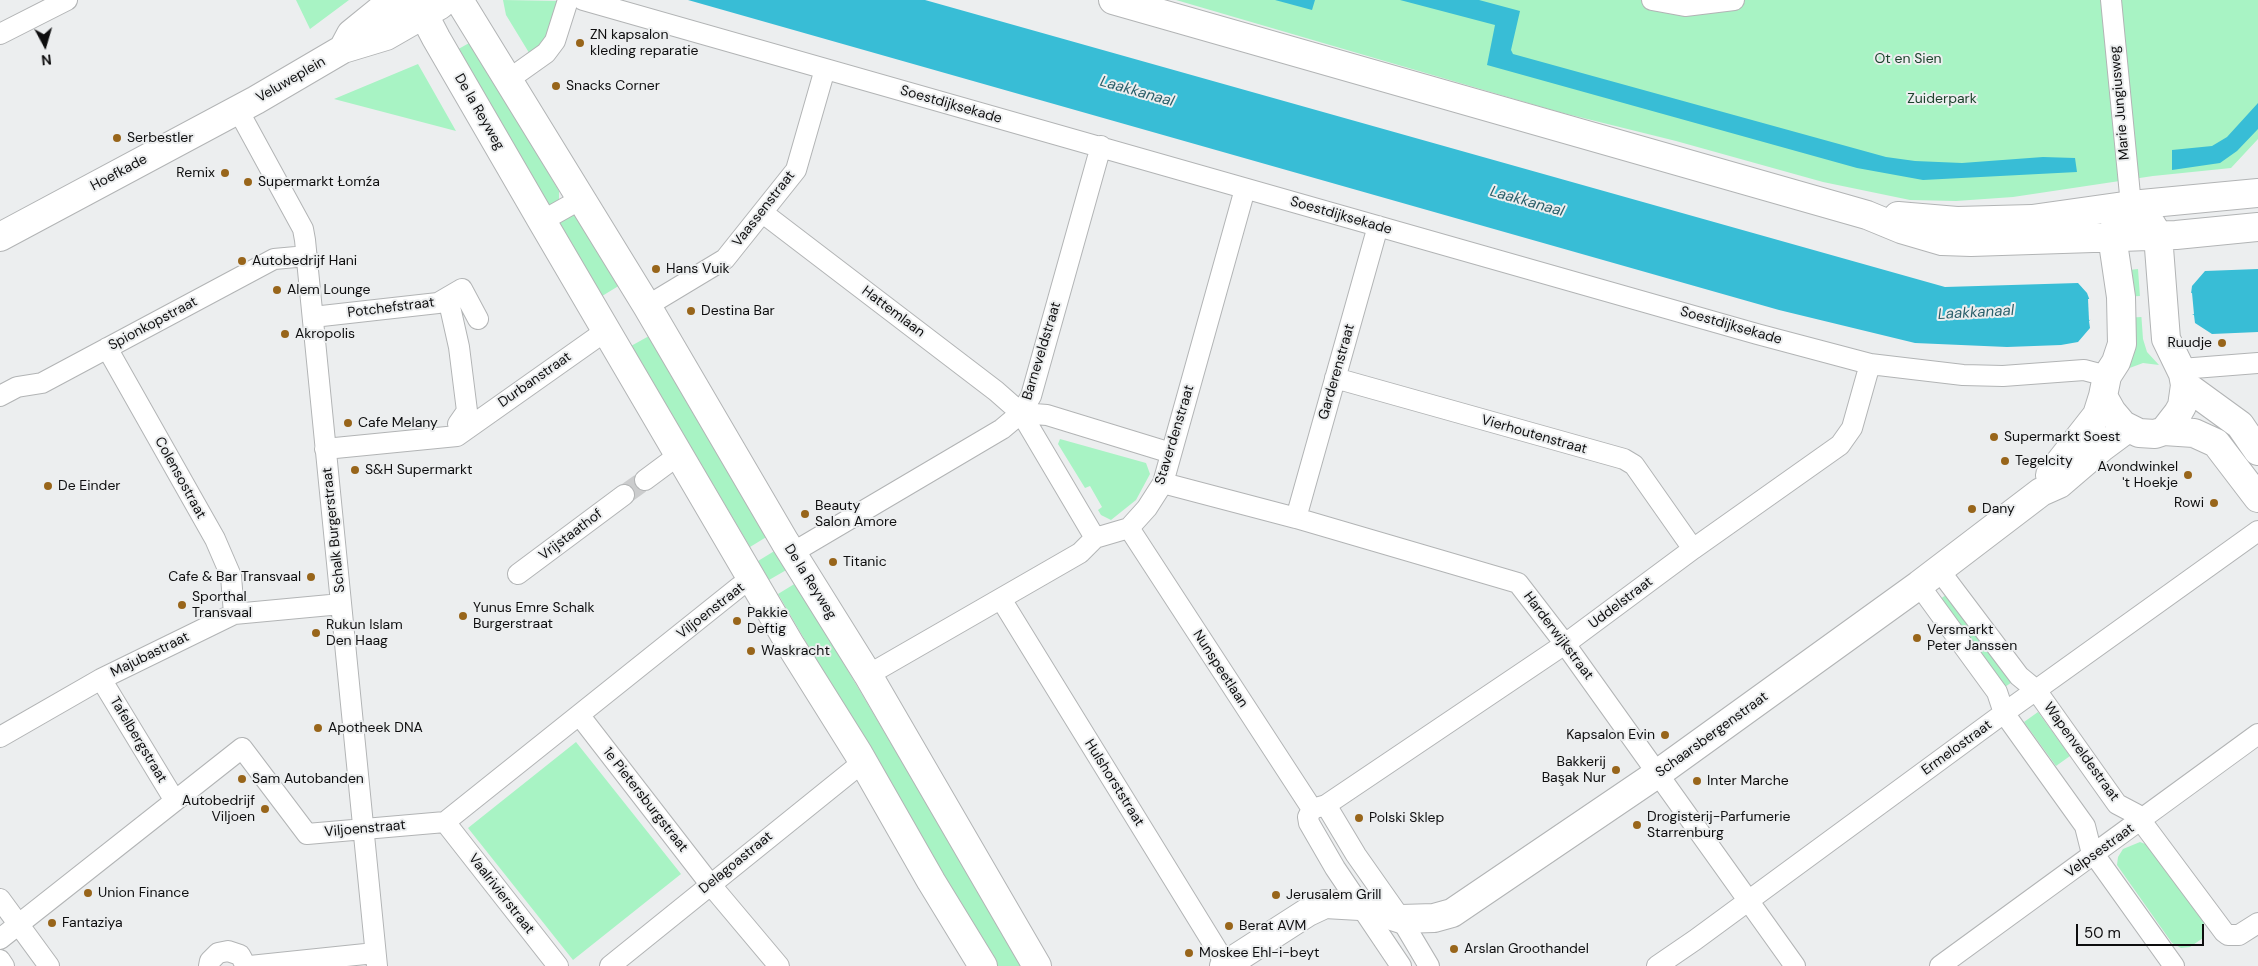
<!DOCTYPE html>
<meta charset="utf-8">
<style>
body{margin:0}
#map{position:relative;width:2258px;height:966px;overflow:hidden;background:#eceeef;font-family:"DM Sans",sans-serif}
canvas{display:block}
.north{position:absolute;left:20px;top:20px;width:50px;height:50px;-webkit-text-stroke:4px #eceeef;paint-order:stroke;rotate:174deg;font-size:14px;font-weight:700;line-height:20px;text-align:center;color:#0e0e0f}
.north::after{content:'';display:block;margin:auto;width:18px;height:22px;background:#0e0e0f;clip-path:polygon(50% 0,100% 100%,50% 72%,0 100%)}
.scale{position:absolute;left:2076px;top:924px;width:128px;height:22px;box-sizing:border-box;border:2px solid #0e0e0f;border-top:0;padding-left:6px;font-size:15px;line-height:18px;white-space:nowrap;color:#0e0e0f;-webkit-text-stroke:4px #eceeef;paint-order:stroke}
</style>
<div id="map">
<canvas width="2258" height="966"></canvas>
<div class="north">N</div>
<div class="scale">50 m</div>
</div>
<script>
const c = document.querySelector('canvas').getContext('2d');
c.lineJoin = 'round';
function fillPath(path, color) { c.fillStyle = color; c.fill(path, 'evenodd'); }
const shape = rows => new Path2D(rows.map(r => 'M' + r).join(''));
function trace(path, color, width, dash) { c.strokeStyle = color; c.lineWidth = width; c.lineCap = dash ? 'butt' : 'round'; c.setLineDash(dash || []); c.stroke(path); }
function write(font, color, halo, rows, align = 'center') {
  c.font = font + ' "DM Sans",sans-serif'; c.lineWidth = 4; c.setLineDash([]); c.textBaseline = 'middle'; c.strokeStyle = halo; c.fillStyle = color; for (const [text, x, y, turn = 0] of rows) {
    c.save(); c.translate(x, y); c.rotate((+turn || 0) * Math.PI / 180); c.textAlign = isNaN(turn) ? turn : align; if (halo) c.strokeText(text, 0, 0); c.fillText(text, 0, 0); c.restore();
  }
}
fillPath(shape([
 [296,0,349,0,310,29],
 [503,0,561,1,556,28,531,56,506,15],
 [1176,0,2258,0,2258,139,2231,168,2153,176,2013,197,1956,201,1910,200,1823,182,1676,141,1559,112],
 [471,42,559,191,559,203,551,207,546,205,453,52],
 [418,64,456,131,334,99],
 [574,213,625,282,594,301,558,223],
 [2138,269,2143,339,2147,352,2159,365,2143,363,2127,369,2129,270],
 [649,336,768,536,750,547,631,346],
 [1060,439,1146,463,1150,474,1136,500,1111,520,1101,515,1098,510,1102,507,1090,486,1085,488,1058,444],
 [776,550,788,569,769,580,758,561],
 [796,583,1023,966,995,966,778,594],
 [1949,593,2015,680,2002,689,1937,601],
 [2038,712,2070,756,2056,766,2024,722],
 [576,742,681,874,573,960,468,828],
 [2140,842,2148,845,2204,920,2203,938,2190,947,2181,948,2172,943,2117,865,2118,857,2123,849]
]), '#a8f3c4');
fillPath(shape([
 [688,0,925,0,1945,287,2078,283,2087,293,2090,301,2191,294,2192,286,2205,271,2258,269,2258,332,2212,334,2195,323,2194,315,2190,313,2091,319,2089,321,2090,328,2078,342,2061,345,2007,347,1915,343,1779,310],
 [1275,0,1315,0,1312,10],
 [1400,0,1479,0,1520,11,1511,50,1513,54,1886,157,1915,161,1962,163,2043,157,2075,158,2077,172,1923,180,1857,168,1487,65,1495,25],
 [2258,103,2258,129,2237,151,2220,163,2172,170,2172,150,2212,146,2227,137]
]), '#38bdd6');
fillPath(shape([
 [2192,293,2194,314,2089,320,2088,299]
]), '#eceeef');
trace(shape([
 [624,495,645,480]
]), '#cbcccd', 20, [20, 10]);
const street = shape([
 [583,0,1757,334,1870,364,1963,375,2003,376,2084,370,2107,376],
 [1652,0,1685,6,1734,0],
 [2111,0,2131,205],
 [0,34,67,0],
 [508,80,546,53,555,41,568,0],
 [238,110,303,229,305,240,377,966],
 [763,213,996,391,1021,413,1095,538],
 [542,221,581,199],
 [448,298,459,347,467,411,458,424,464,431],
 [647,306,725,259,796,170,825,69],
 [313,317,438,303,462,289,478,319],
 [107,348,215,539,231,576,234,614],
 [2181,369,2258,363],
 [1335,378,1624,459,1634,465,1693,549],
 [0,396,17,387,42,383,274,259,307,256],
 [1021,413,1047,415,1171,453],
 [325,449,457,436,607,330],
 [645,480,680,454],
 [1163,483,1296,518,1518,583,1565,644,1795,966],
 [1296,518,1378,226],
 [1129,528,1312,809],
 [792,553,1002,429,1021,413,1031,396,1101,146],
 [1939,570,2019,676,2036,690,2117,804,2136,814,2224,932,2228,935,2239,935,2258,923],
 [518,574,624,495],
 [1919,585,1997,692,2004,713,2085,826,2091,850,2174,966],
 [1001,599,1227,966],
 [868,675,1080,553,1095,538,1129,528,1147,508,1163,483,1245,189],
 [101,679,175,801],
 [580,716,710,884,779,966],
 [0,737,101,679,234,614,341,604],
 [1326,805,1356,855,1401,919,1429,966],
 [445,822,558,966],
 [0,899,49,966],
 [0,939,242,748,307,834,445,822,704,615,739,587,754,579],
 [0,960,4,966],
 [209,966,210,961,218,953,228,951,240,955,246,966],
 [250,966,375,953],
 [610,966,863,762],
 [1401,966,1335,868,1309,823,1308,817,1312,809,1326,805,1565,644,1693,549,1840,445,1852,428,1870,364],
 [1657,966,1695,940,2004,713,2258,531],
 [1940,966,2258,734]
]);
const secondary = shape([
 [422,0,424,15,436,38,542,221,791,646,858,753,931,881,983,966],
 [459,0,647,306,785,542,868,675,1037,966],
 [1113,0,1867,215,1901,229,1942,241,1971,242,2093,238,2176,235,2258,227],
 [343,49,351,34,388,4,399,0],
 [2131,205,2148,219,2158,235,2166,339,2183,374,2185,385,2182,406,2178,413,2164,431,2155,434,2139,433,2123,425,2112,412,2103,396,2107,376,2116,362,2122,344,2121,297,2112,236,2117,220,2131,205],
 [1898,216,1957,221,2032,219,2131,205,2258,193],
 [0,237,256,100,343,49,386,36,440,5],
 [2185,385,2240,425,2258,451],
 [2164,431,2194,433,2216,443,2258,498],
 [2050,475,2097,415,2103,396],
 [1224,966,1308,912,1325,904,1360,906,1401,919,1434,918,1452,913,1657,774,1919,585,2041,492,2059,484,2101,448,2128,428]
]);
trace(street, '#b2b4b5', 22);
trace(secondary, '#b2b4b5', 30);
trace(street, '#fff', 20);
trace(secondary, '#fff', 28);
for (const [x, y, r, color] of [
 [580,43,5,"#98651a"],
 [556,86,5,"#98651a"],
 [117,138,5,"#98651a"],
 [225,173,5,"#98651a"],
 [248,182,5,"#98651a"],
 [242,261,5,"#98651a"],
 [656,269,5,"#98651a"],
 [277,290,5,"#98651a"],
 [691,311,5,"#98651a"],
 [285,334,5,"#98651a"],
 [2222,343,5,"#98651a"],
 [348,423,5,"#98651a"],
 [1994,437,5,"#98651a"],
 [2005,461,5,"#98651a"],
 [355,470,5,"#98651a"],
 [2188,475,5,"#98651a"],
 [48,486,5,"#98651a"],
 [2214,503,5,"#98651a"],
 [1972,509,5,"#98651a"],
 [805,514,5,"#98651a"],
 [833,562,5,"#98651a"],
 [311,577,5,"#98651a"],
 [182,605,5,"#98651a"],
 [463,616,5,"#98651a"],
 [737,621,5,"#98651a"],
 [316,633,5,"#98651a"],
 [1917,638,5,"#98651a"],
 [751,651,5,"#98651a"],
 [318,728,5,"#98651a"],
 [1665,735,5,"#98651a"],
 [1616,770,5,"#98651a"],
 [242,779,5,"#98651a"],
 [1697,781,5,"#98651a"],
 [265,809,5,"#98651a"],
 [1359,818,5,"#98651a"],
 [1637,825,5,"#98651a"],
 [88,893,5,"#98651a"],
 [1276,895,5,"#98651a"],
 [52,923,5,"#98651a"],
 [1229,926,5,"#98651a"],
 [1454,949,5,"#98651a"],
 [1189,953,5,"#98651a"]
]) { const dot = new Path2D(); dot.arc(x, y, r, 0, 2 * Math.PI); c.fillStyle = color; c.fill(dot); trace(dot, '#eceeef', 2); }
write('14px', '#0e0e0f', '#eceeef', [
 ["ZN kapsalon",590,35],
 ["kleding reparatie",590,51],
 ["Snacks Corner",566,86],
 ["Serbestler",127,138],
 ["Remix",215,173,"right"],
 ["Supermarkt Łomźa",258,182],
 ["Autobedrijf Hani",252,261],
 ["Hans Vuik",666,269],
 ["Alem Lounge",287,290],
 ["Destina Bar",701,311],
 ["Akropolis",295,334],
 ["Ruudje",2212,343,"right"],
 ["Cafe Melany",358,423],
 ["Supermarkt Soest",2004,437],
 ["Tegelcity",2015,461],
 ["Avondwinkel",2178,467,"right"],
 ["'t Hoekje",2178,483,"right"],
 ["S&H Supermarkt",365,470],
 ["De Einder",58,486],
 ["Rowi",2204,503,"right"],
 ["Beauty",815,506],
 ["Salon Amore",815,522],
 ["Dany",1982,509],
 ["Titanic",843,562],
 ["Cafe & Bar Transvaal",301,577,"right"],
 ["Sporthal",192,597],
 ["Transvaal",192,613],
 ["Yunus Emre Schalk",473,608],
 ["Burgerstraat",473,624],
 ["Pakkie",747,613],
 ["Deftig",747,629],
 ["Rukun Islam",326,625],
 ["Den Haag",326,641],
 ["Versmarkt",1927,630],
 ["Peter Janssen",1927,646],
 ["Waskracht",761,651],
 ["Apotheek DNA",328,728],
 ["Kapsalon Evin",1655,735,"right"],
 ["Bakkerij",1606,762,"right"],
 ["Başak Nur",1606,778,"right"],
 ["Sam Autobanden",252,779],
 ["Inter Marche",1707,781],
 ["Autobedrijf",255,801,"right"],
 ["Viljoen",255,817,"right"],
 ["Drogisterij-Parfumerie",1647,817],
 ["Starrenburg",1647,833],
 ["Polski Sklep",1369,818],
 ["Union Finance",98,893],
 ["Jerusalem Grill",1286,895],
 ["Fantaziya",62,923],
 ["Berat AVM",1239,926],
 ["Arslan Groothandel",1464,949],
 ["Moskee Ehl-i-beyt",1199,953]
], 'left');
write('14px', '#1d432d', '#eceeef', [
 ["Ot en Sien",1908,59],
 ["Zuiderpark",1942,99]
]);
write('14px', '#0e0e0f', '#eceeef', [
 ["Veluweplein",291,80,-30],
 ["Marie Jungiusweg",2120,103,-95],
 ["Soestdijksekade",951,105,16],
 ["De la Reyweg",479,112,60],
 ["Hoefkade",119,173,-28],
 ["Vaassenstraat",764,209,-52],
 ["Soestdijksekade",1341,216,16],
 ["Potchefstraat",391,308,-7],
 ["Hattemlaan",893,312,37],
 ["Spionkopstraat",153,324,-28],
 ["Soestdijksekade",1731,326,16],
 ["Barneveldstraat",1042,351,-73],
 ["Garderenstraat",1337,372,-74],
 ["Durbanstraat",535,380,-35],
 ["Staverdenstraat",1175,435,-73],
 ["Vierhoutenstraat",1534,435,16],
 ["Colensostraat",180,478,61],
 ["Schalk Burgerstraat",334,530,-96],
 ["Vrijstaathof",571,535,-37],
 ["De la Reyweg",810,582,58],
 ["Uddelstraat",1621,603,-37],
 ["Viljoenstraat",711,611,-38],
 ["Harderwijkstraat",1558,636,53],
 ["Majubastraat",150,655,-26],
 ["Nunspeetlaan",1220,669,57],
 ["Schaarsbergenstraat",1712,735,-36],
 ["Tafelbergstraat",138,740,59],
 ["Ermelostraat",1957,748,-36],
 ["Wapenveldestraat",2081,752,54],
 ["Hulshorststraat",1114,783,58],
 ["1e Pietersburgstraat",645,800,52],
 ["Viljoenstraat",365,829,-5],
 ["Velpsestraat",2100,851,-36],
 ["Delagoastraat",736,863,-39],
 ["Vaalrivierstraat",501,894,52]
]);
write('italic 15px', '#2a5f6a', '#eceeef', [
 ["Laakkanaal",1137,92,16],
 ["Laakkanaal",1527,202,16],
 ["Laakkanaal",1976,313,-3]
]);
</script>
